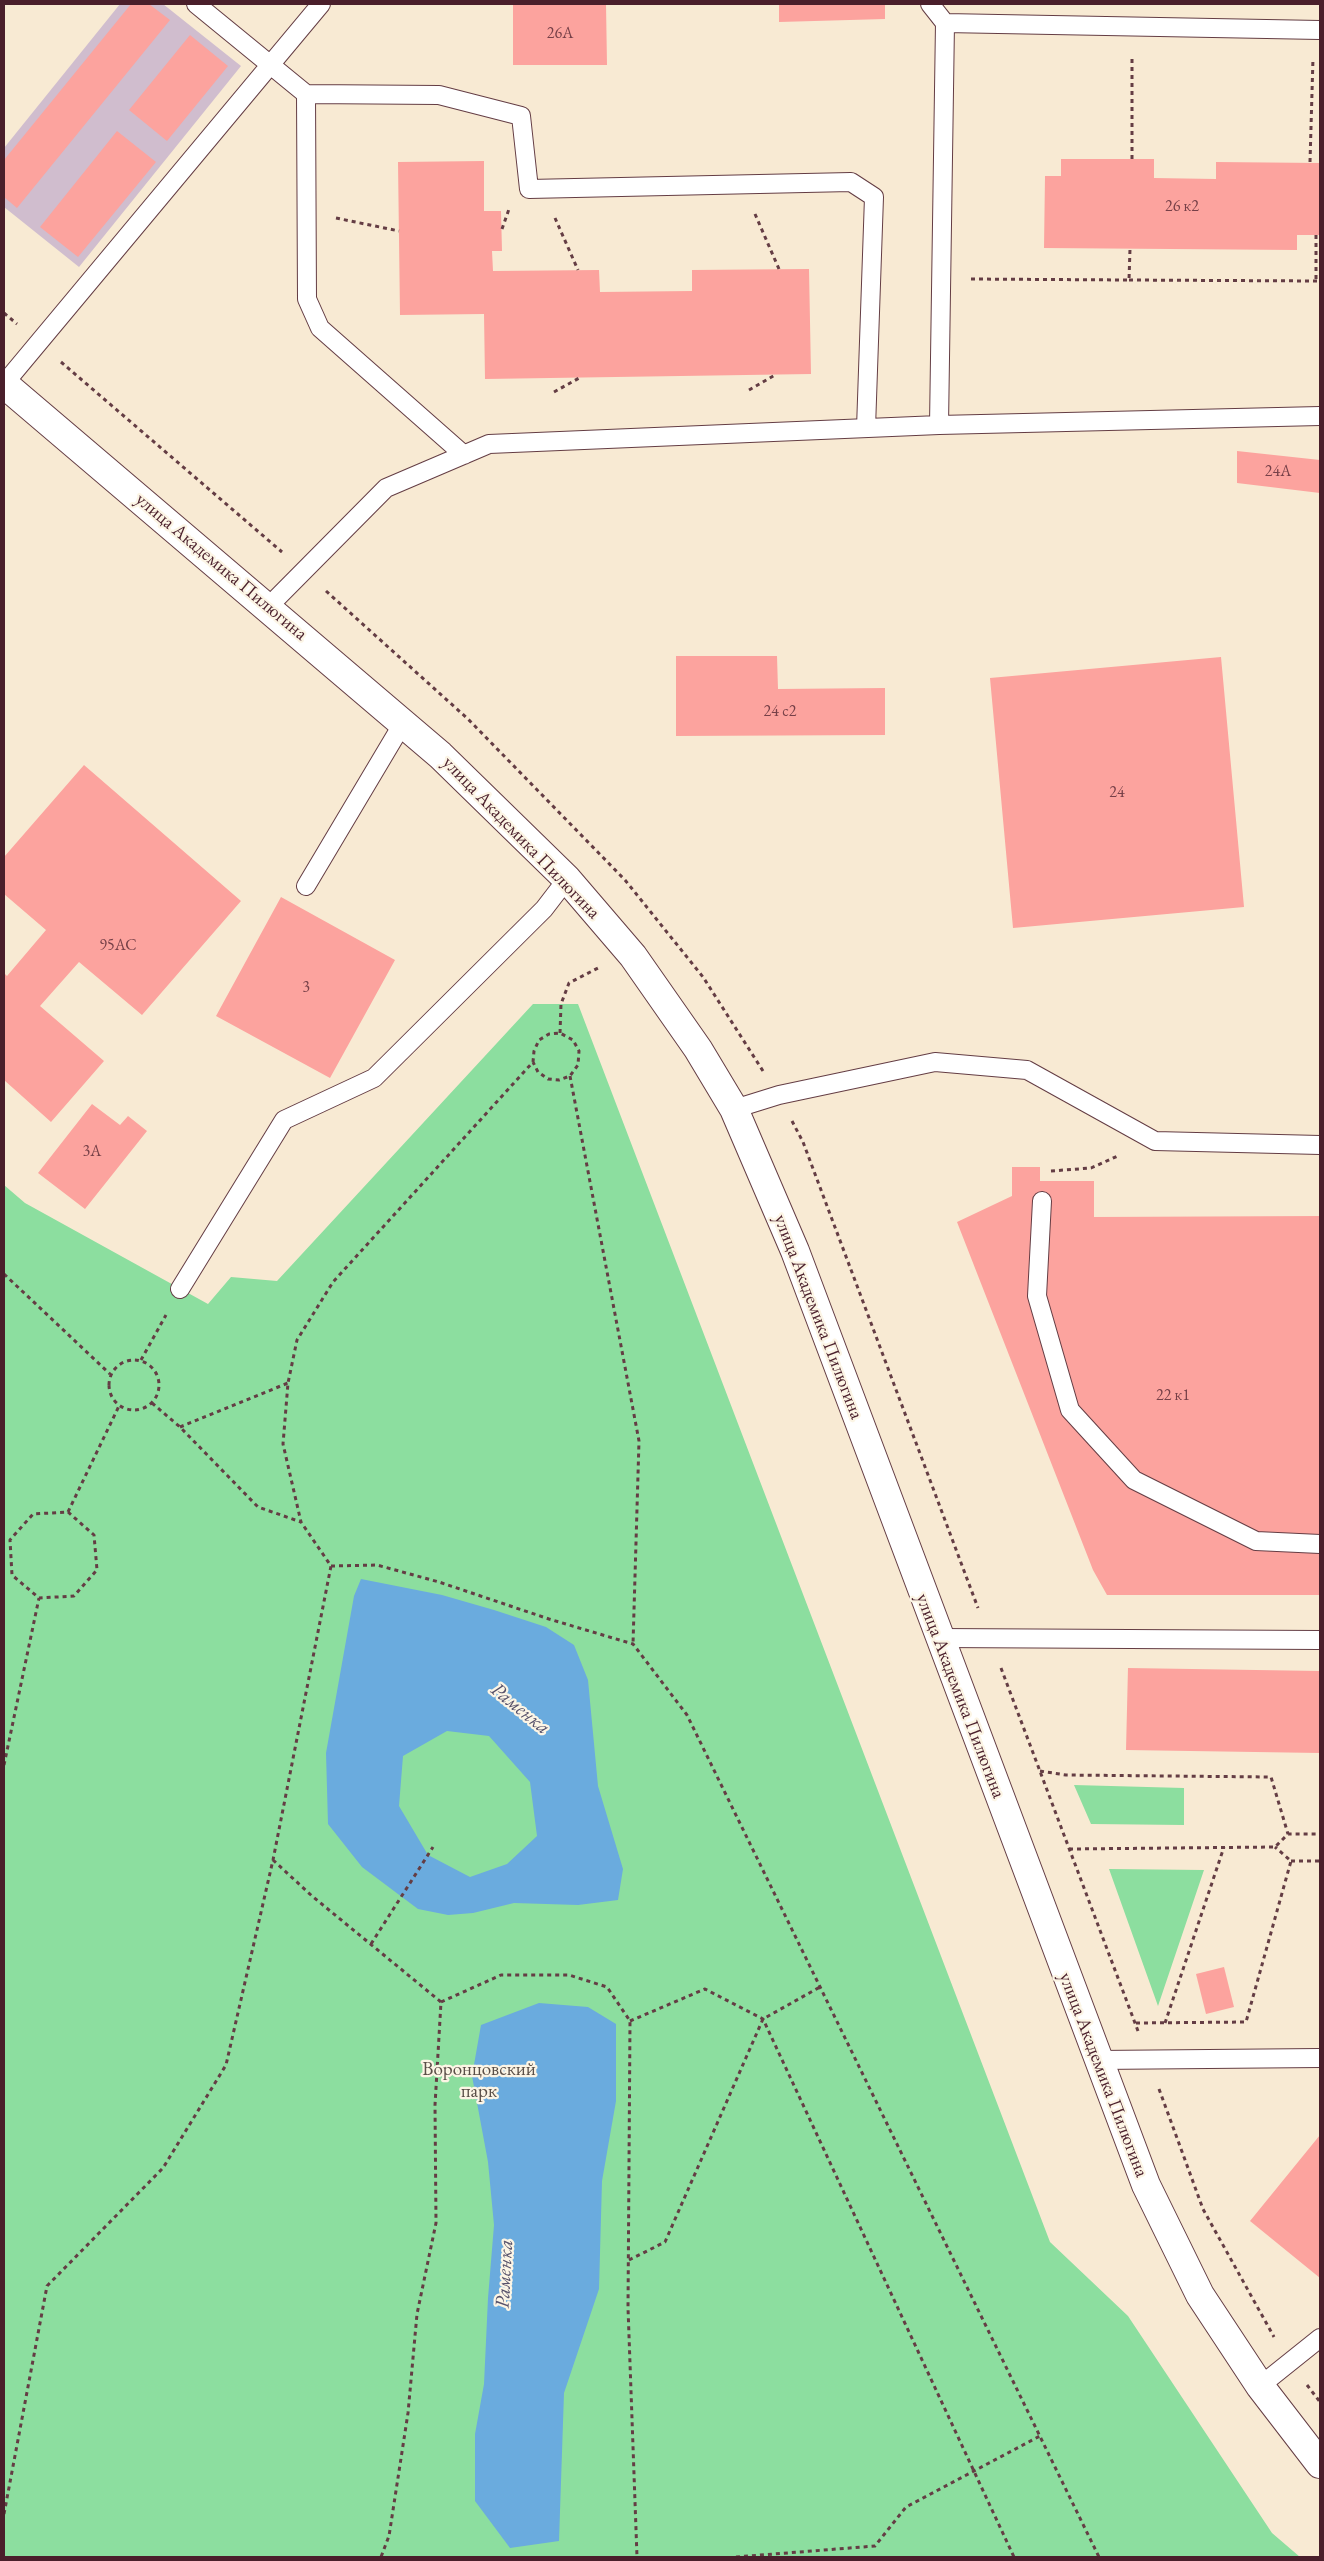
<!DOCTYPE html>
<meta charset="utf-8">
<style>
body{margin:0}
#map{position:relative;width:1324px;height:2561px;overflow:hidden;background:#f8ead3;font-family:"EB Garamond",serif}
canvas{display:block}
.frame{position:absolute;inset:0;border:5px solid #4a1f2b;pointer-events:none}
</style>
<div id="map">
<canvas width="1324" height="2561"></canvas>
<div class="frame"></div>
</div>
<script>
const c = document.querySelector('canvas').getContext('2d');
c.lineJoin = 'round';
function fillPath(path, color) { c.fillStyle = color; c.fill(path, 'evenodd'); }
const shape = rows => new Path2D(rows.map(r => 'M' + r).join(''));
function trace(path, color, width, dash) { c.strokeStyle = color; c.lineWidth = width; c.lineCap = dash ? 'butt' : 'round'; c.setLineDash(dash || []); c.stroke(path); }
function write(font, color, halo, rows, align = 'center') {
  c.font = font + ' "EB Garamond",serif'; c.lineWidth = 4.5; c.setLineDash([]); c.textBaseline = 'middle'; c.strokeStyle = halo; c.fillStyle = color; for (const [text, x, y, turn = 0] of rows) {
    c.save(); c.translate(x, y); c.rotate((+turn || 0) * Math.PI / 180); c.textAlign = isNaN(turn) ? turn : align; if (halo) c.strokeText(text, 0, 0); c.fillText(text, 0, 0); c.restore();
  }
}
fillPath(shape([
 [120,4,163,4,241,66,79,267,4,207,4,148]
]), '#d0bdce');
fillPath(shape([
 [533,1004,578,1004,1050,2242,1128,2316,1272,2533,1300,2557,4,2557,4,1185,25,1203,208,1304,231,1277,277,1281],
 [1074,1785,1184,1788,1184,1825,1091,1824],
 [1109,1869,1204,1870,1158,2006]
]), '#8cde9f');
fillPath(shape([
 [361,1579,442,1595,494,1610,546,1627,574,1645,588,1680,598,1786,623,1869,618,1900,578,1905,514,1903,473,1913,448,1915,418,1909,362,1867,328,1824,326,1753,354,1596],
 [447,1731,489,1736,530,1782,537,1836,507,1864,470,1877,428,1855,399,1806,403,1756],
 [539,2003,588,2007,616,2024,616,2101,602,2181,599,2289,564,2393,559,2541,510,2548,475,2501,475,2434,484,2384,488,2298,494,2225,488,2162,472,2076,481,2025]
]), '#6aabde');
fillPath(shape([
 [131,4,149,4,170,20,17,208,4,197,4,160],
 [513,4,606,4,607,65,513,65],
 [779,4,885,4,885,19,779,22],
 [190,35,228,66,167,141,129,110],
 [117,131,156,162,78,257,40,227],
 [1061,159,1154,159,1154,178,1216,179,1216,162,1320,163,1320,235,1297,235,1297,250,1044,248,1045,176,1061,176],
 [484,161,484,211,501,211,502,251,492,251,493,271,599,270,600,292,692,291,692,270,809,269,811,374,485,379,484,314,400,315,398,162],
 [1237,451,1320,460,1320,493,1237,483],
 [676,656,777,656,778,689,885,688,885,735,676,736],
 [1221,657,1244,907,1013,928,990,678],
 [84,765,241,901,142,1015,79,962,40,1006,104,1061,51,1122,4,1080,4,973,7,976,46,930,4,894,4,857],
 [281,897,395,960,330,1078,216,1016],
 [92,1104,120,1125,128,1116,147,1131,85,1209,38,1173],
 [1012,1167,1040,1167,1040,1181,1094,1181,1094,1217,1320,1216,1320,1595,1107,1595,1093,1570,957,1222,1012,1196],
 [1128,1668,1320,1671,1320,1753,1126,1750],
 [1224,1967,1234,2007,1206,2014,1196,1974],
 [1320,2135,1320,2278,1250,2221]
]), '#fca39e');
const service = shape([
 [196,4,306,94,307,299,320,328,464,455],
 [930,4,945,23,939,425],
 [945,23,1320,30],
 [306,94,439,95,521,116,529,189,851,182,874,197,866,428],
 [4,384,321,4],
 [268,607,386,488,489,444,939,425,1320,416],
 [306,886,403,723],
 [734,1109,779,1095,935,1062,1027,1070,1155,1141,1320,1145],
 [1042,1201,1037,1296,1070,1410,1134,1480,1256,1541,1320,1544],
 [180,1289,284,1120,374,1078,544,909,567,879],
 [939,1638,1320,1640],
 [1097,2060,1320,2058],
 [1260,2386,1320,2338]
]);
const tertiary = shape([
 [4,384,440,755,567,879,633,956,698,1049,734,1109,795,1251,1146,2185,1200,2295,1260,2386,1320,2464]
]);
trace(service, '#643d44', 20);
trace(tertiary, '#643d44', 30);
trace(shape([
 [1132,159,1132,55],
 [1310,162,1313,58],
 [755,214,779,269],
 [336,218,399,231],
 [555,218,578,270],
 [502,229,509,209],
 [1316,235,1316,281],
 [971,279,1129,280,1130,249],
 [1129,280,1320,281],
 [4,313,17,324],
 [61,362,282,552],
 [749,390,775,375],
 [554,392,581,377],
 [326,591,468,719,625,880,703,977,763,1071],
 [560,1033,561,1004,569,983,598,968],
 [570,1076,639,1441,633,1644],
 [792,1121,803,1142,978,1608],
 [1051,1171,1091,1168,1120,1155],
 [4,1274,110,1374],
 [141,1360,166,1315],
 '109 1385a25 25 0 1 1 50 0a25 25 0 1 1-50 0Z',
 [152,1403,180,1427,258,1507,301,1522],
 [180,1427,288,1383],
 [68,1512,94,1535,97,1570,74,1596,39,1598,12,1575,10,1540,33,1514,68,1512],
 [68,1512,119,1406],
 [331,1566,377,1565,439,1582,549,1619,633,1644,687,1715,1099,2557],
 [1001,1668,1138,2031],
 [4,1765,39,1598],
 [1040,1771,1066,1775,1271,1777,1288,1834],
 [1069,1849,1275,1847,1288,1834,1320,1834],
 [273,1860,312,1896,441,2002,435,2105,436,2223,417,2314,408,2413,389,2536,381,2557],
 [1291,1861,1320,1861],
 [371,1944,433,1847],
 [441,2002,501,1975,569,1975,607,1987,630,2021,628,2308,637,2557],
 [630,2021,705,1989,763,2019,1014,2557],
 [1136,2023,1246,2022,1291,1861,1275,1847],
 [1165,2023,1224,1847],
 [1159,2089,1203,2209,1274,2337],
 [629,2260,665,2242,763,2019,820,1987],
 [1307,2385,1320,2402],
 [4,2514,47,2286,163,2168,226,2065,273,1860,331,1566,301,1522,283,1444,288,1383,297,1340,333,1282,533,1062,534,1051,539,1040,549,1034,560,1033,573,1040,579,1051,578,1065,570,1076,559,1080,548,1079,538,1072,533,1062],
 [736,2557,875,2546,906,2507,1040,2436]
]), '#643d44', 3, [4, 4]);
trace(service, '#fff', 18);
trace(tertiary, '#fff', 28);
write('16px', '#764048', null, [
 ["26А",560,34],
 ["26 к2",1182,207],
 ["24А",1278,472],
 ["24 с2",780,712],
 ["24",1117,793],
 ["95АС",118,946],
 ["3",306,988],
 ["3А",92,1152],
 ["22 к1",1173,1396]
]);
write('19px', '#4a1f2b', '#fcf5e5', [
 ["улица Академика Пилюгина",221,567,40],
 ["улица Академика Пилюгина",521,838,46],
 ["улица Академика Пилюгина",818,1317,69],
 ["улица Академика Пилюгина",960,1696,69],
 ["улица Академика Пилюгина",1103,2075,69]
]);
write('19px', '#5a4f48', '#fcf5e5', [
 ["Воронцовский",479,2070],
 ["парк",479,2092]
]);
write('italic 20px', '#55506a', '#fcf5e5', [
 ["Раменка",520,1709,39],
 ["Раменка",505,2274,-87]
]);
</script>
